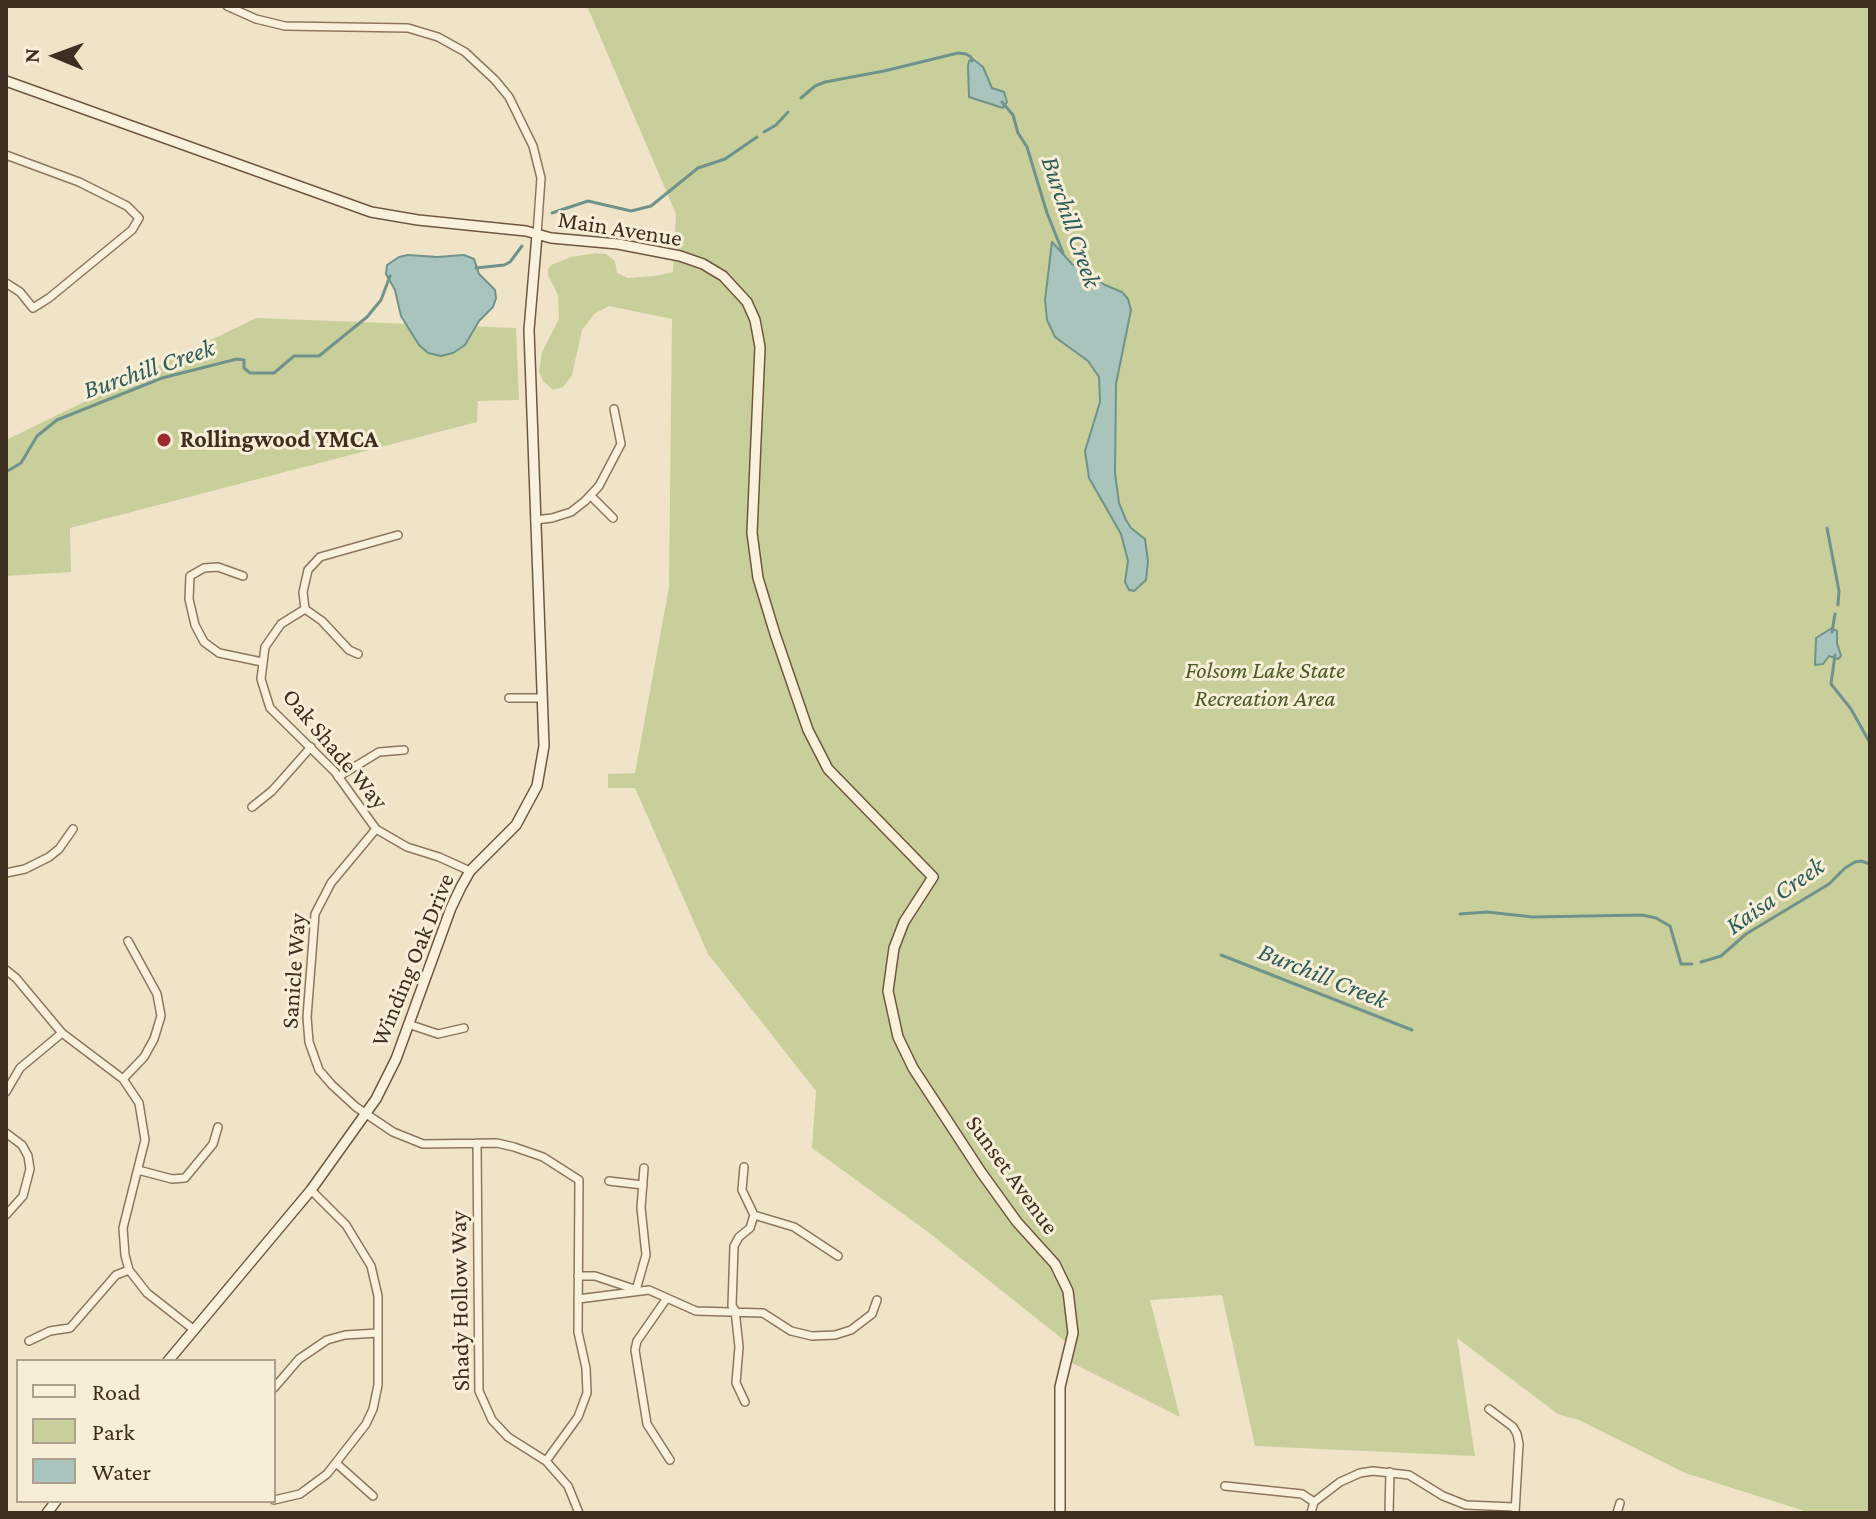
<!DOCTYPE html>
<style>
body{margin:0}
#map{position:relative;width:1876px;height:1519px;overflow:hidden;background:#f0e4c8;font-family:"Crimson Pro",serif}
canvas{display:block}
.frame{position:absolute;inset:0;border:8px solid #3d2e20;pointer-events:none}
.legend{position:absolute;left:16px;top:1359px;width:260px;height:144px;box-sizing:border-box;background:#f7eed8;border:2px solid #ada18e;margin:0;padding:10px 14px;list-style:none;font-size:24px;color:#3d2e20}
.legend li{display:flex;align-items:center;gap:16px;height:40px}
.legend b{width:40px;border:2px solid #ada18e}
.north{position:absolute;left:16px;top:16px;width:80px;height:80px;-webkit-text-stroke:6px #f7eed8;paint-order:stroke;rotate:271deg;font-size:22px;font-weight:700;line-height:32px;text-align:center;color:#3d2e20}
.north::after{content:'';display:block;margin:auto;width:28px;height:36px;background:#3d2e20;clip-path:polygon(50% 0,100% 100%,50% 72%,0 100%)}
</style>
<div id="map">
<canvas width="1876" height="1519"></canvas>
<div class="frame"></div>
<ul class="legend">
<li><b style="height:10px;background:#faf1dc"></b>Road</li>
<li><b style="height:22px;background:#c9cf9b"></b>Park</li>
<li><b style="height:22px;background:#a9c4bc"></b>Water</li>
</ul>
<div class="north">N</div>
</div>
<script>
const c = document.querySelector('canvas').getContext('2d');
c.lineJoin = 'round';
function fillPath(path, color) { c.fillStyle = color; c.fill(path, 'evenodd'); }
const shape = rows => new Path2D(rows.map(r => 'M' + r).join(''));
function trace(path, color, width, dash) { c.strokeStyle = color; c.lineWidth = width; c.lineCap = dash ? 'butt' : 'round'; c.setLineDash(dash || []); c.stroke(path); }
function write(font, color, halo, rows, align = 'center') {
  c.font = font + ' "Crimson Pro",serif'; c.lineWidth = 6; c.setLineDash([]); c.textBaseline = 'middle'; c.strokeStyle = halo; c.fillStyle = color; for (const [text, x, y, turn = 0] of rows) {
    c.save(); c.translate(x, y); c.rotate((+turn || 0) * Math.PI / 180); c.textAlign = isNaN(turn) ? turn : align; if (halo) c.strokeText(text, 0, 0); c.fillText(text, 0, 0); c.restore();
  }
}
fillPath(shape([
 [587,6,1870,6,1870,1513,1811,1513,1685,1473,1579,1420,1558,1414,1457,1338,1475,1456,1255,1446,1222,1295,1150,1300,1180,1417,1068,1361,1070,1345,928,1232,812,1148,816,1091,708,954,635,788,608,788,608,774,635,773,669,587,672,319,609,306,594,314,582,330,572,375,563,387,553,390,543,381,539,371,542,352,559,319,558,295,548,275,548,270,551,265,571,257,596,253,606,254,615,261,617,273,628,278,655,276,673,272,676,214],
 [256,318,516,328,519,400,478,401,477,422,70,528,71,572,6,576,6,440]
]), '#c9cf9b');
const water = shape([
 [973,59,983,67,992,88,1004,92,1007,102,1003,108,969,97,968,66,969,61,973,59],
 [1052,242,1072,264,1105,285,1122,292,1128,299,1131,310,1116,384,1115,473,1119,503,1126,520,1131,528,1145,539,1148,561,1146,580,1134,591,1129,590,1125,582,1128,561,1121,534,1089,478,1085,451,1100,402,1099,377,1088,361,1055,337,1047,320,1045,300,1052,242],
 [408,255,437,257,464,255,474,259,479,274,495,290,496,298,493,307,479,321,465,345,453,353,441,356,428,353,419,345,401,316,395,290,386,274,387,265,399,257,408,255],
 [1832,628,1837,631,1837,643,1841,656,1838,659,1829,656,1823,664,1815,665,1816,638,1832,628]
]);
fillPath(water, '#a9c4bc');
trace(water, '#6f938a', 2);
trace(shape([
 [801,98,815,86,825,82,884,71,958,53,966,54,971,57,972,61],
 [1002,102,1013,115,1018,133,1027,147,1047,213,1063,253],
 [764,132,776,125,788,112],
 [552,213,588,201,631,211,651,206,698,168,725,159,757,137],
 [476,268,504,265,510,262,522,246],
 [6,472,21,463,37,436,57,420,162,378,237,359,244,360,244,368,250,373,274,373,294,356,319,356,367,317,381,300,390,276],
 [1827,528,1839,591,1838,605],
 [1832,632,1835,614],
 [1835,655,1831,684,1851,709,1870,743],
 [1460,914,1487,912,1533,917,1642,915,1656,918,1670,926,1681,964,1692,964],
 [1221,955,1412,1030],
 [1701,962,1721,956,1746,934,1829,884,1845,868,1855,862,1861,861,1870,864]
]), '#6f938a', 3);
const street = shape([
 [227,6,256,19,285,26,408,28,438,37,465,52,495,80,509,97,533,146,541,178,537,235],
 [6,155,79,182,127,206,139,218,132,230,49,298,33,308,20,292,6,283],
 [591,496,613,518],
 [535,520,552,518,571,512,585,501,599,486,621,444,614,409],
 [243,576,218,567,204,568,190,576,189,599,195,625,204,642,219,653,262,662],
 [305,609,281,624,265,647,261,679,270,708,335,772,376,829,407,847,439,857,470,871],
 [305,609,303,592,308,570,320,557,398,535],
 [305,609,322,621,349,650,358,654],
 [509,698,542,698],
 [338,777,379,752,404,750],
 [252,807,272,791,311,747],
 [376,829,331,883,315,914,307,1017,309,1042,319,1070,332,1085,356,1107,393,1132,423,1144,497,1143,514,1147,543,1157,579,1180,578,1332,586,1368,587,1393,578,1417,546,1461],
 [6,873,25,869,49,857,59,849,73,829],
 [6,970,16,978,62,1033,123,1079,139,1103,145,1140,123,1228,125,1255,129,1270,147,1293,193,1329],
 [408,1024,438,1034,464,1028],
 [123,1079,144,1057,154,1039,161,1016,157,994,128,941],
 [6,1092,20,1068,62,1033],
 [6,1133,22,1145,28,1156,30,1169,23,1196,6,1215],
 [477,1143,479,1391,492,1420,508,1437,546,1461,568,1486,579,1513],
 [744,1167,742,1190,754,1215],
 [138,1170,172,1179,185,1178,213,1144,218,1127],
 [609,1181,643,1185],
 [754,1215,794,1227,838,1256],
 [578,1276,595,1276,634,1289],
 [636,1290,646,1255,641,1208,644,1168],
 [667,1298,637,1341,635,1350,647,1424,670,1460],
 [578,1299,649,1290,696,1311,763,1313,791,1331,812,1336,835,1335,851,1330,872,1314,877,1300],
 [29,1341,50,1331,70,1328,116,1275,129,1270],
 [274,1388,299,1359,327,1340,345,1335,378,1333],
 [745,1402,736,1383,739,1347,735,1310,732,1306,734,1246,739,1237,750,1228,754,1215],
 [1489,1409,1513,1427,1517,1434,1519,1444,1515,1513],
 [336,1463,373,1496],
 [1225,1486,1302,1494,1314,1502],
 [274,1500,300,1494,327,1474,366,1424,373,1409,378,1385,378,1296,371,1266,346,1225,311,1190],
 [1311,1513,1314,1502,1340,1482,1360,1473,1373,1471,1409,1475,1443,1496,1466,1505,1514,1507],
 [1389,1513,1390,1472],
 [1617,1513,1620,1503]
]);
const secondary = shape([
 [6,81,371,212,418,220,526,231,551,238,618,244,680,256,703,264,723,276,747,302,755,320,760,347,752,533,758,578,775,634,808,730,828,769,933,877,904,922,894,948,888,991,898,1037,913,1068,981,1172,1017,1222,1055,1264,1068,1291,1073,1333,1060,1387,1060,1513],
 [168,1361,311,1190,376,1099,396,1059,451,908,461,887,470,871,516,825,537,786,544,746,529,330,537,235],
 [47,1513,56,1501]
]);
trace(street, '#8d765c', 10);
trace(secondary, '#6f573f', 12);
trace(street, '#faf1dc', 7);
trace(secondary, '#faf1dc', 9);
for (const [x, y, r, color] of [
 [164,440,8,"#9e2a2b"]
]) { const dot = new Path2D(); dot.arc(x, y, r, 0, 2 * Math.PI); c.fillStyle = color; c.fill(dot); trace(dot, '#f7eed8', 3); }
write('24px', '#3d2e20', '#f7eed8', [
 ["Main Avenue",620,229,9],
 ["Oak Shade Way",335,749,50],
 ["Winding Oak Drive",413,960,-68],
 ["Sanicle Way",294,971,-86],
 ["Sunset Avenue",1012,1175,54],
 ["Shady Hollow Way",460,1301,-91]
]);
write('bold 24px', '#3d2e20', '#f7eed8', [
 ["Rollingwood YMCA",180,440]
], 'left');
write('italic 24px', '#4d5a26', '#f7eed8', [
 ["Folsom Lake State",1265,671],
 ["Recreation Area",1265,699]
]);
write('italic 26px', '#2f5d5a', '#f7eed8', [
 ["Burchill Creek",1071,222,71],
 ["Burchill Creek",149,369,-19],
 ["Kaisa Creek",1775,896,-35],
 ["Burchill Creek",1323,976,22]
]);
</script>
